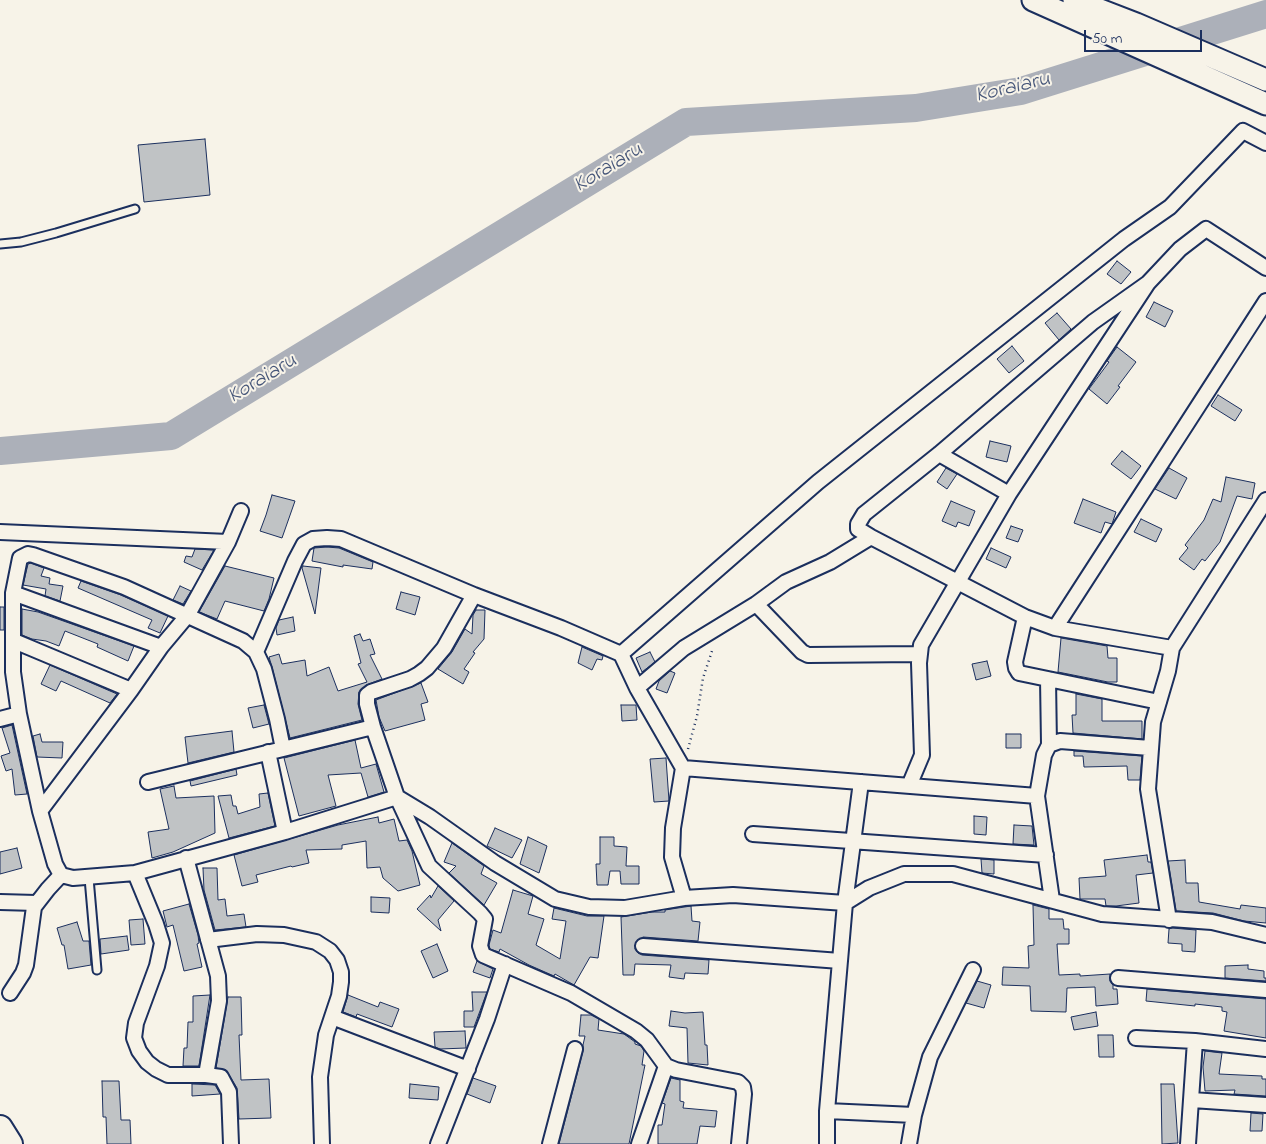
<!DOCTYPE html>
<style>
body{margin:0}
#map{position:relative;width:1266px;height:1144px;overflow:hidden;background:#f7f3e8;font-family:"Indie Flower",sans-serif}
canvas{display:block}
.scale{position:absolute;left:1084px;top:30px;width:118px;height:22px;box-sizing:border-box;border:2px solid #1b2f5e;border-top:0;padding-left:6px;font-size:15px;line-height:18px;white-space:nowrap;color:#1b2f5e;-webkit-text-stroke:4px #f7f3e8;paint-order:stroke}
</style>
<div id="map">
<canvas width="1266" height="1144"></canvas>
<div class="scale">50 m</div>
</div>
<script>
const c = document.querySelector('canvas').getContext('2d');
c.lineJoin = 'round';
const shape = rows => new Path2D(rows.map(r => 'M' + r).join(''));
function trace(path, color, width, dash) { c.strokeStyle = color; c.lineWidth = width; c.lineCap = dash ? 'butt' : 'round'; c.setLineDash(dash || []); c.stroke(path); }
function fillPath(path, color) { c.fillStyle = color; c.fill(path, 'evenodd'); }
function write(font, color, halo, rows, align = 'center') {
  c.font = font + ' "Indie Flower",sans-serif'; c.lineWidth = 4; c.setLineDash([]); c.textBaseline = 'middle'; c.strokeStyle = halo; c.fillStyle = color; for (const [text, x, y, turn = 0] of rows) {
    c.save(); c.translate(x, y); c.rotate((+turn || 0) * Math.PI / 180); c.textAlign = isNaN(turn) ? turn : align; if (halo) c.strokeText(text, 0, 0); c.fillText(text, 0, 0); c.restore();
  }
}
trace(shape([
 [0,451,171,436,686,122,916,108,1021,91,1266,14]
]), '#acb0b9', 28);
const building = shape([
 [205,139,210,195,144,202,138,145,205,139],
 [1117,261,1131,272,1121,284,1107,274,1117,261],
 [1154,302,1173,311,1165,327,1146,317,1154,302],
 [1057,313,1071,329,1059,340,1045,323,1057,313],
 [1012,346,1024,361,1009,373,997,359,1012,346],
 [1117,347,1136,362,1118,386,1120,387,1107,404,1089,389,1109,362,1107,361,1117,347],
 [1218,395,1242,410,1235,421,1211,406,1218,395],
 [990,441,1011,446,1007,462,986,457,990,441],
 [1122,451,1141,466,1131,479,1111,464,1122,451],
 [946,468,957,474,947,489,937,482,946,468],
 [1169,468,1187,478,1176,499,1155,489,1169,468],
 [1226,477,1255,483,1252,499,1237,496,1220,542,1205,561,1202,559,1194,570,1179,559,1188,548,1185,545,1204,520,1213,499,1221,502,1226,477],
 [272,495,295,501,282,538,260,531,266,515,272,495],
 [1083,499,1116,512,1112,524,1105,522,1101,533,1074,523,1083,499],
 [951,501,975,511,969,526,958,522,956,527,942,521,951,501],
 [1141,519,1162,529,1156,542,1134,532,1141,519],
 [1011,526,1023,530,1018,542,1006,538,1011,526],
 [327,547,339,548,373,562,372,569,343,565,343,567,312,561,314,548,327,547],
 [991,548,1011,557,1006,568,986,559,991,548],
 [195,549,214,550,202,570,184,562,186,556,192,557,195,549],
 [31,563,44,568,41,576,50,578,49,584,63,586,60,601,45,596,46,589,23,585,28,564,31,563],
 [225,566,274,578,269,599,264,611,225,601,217,619,199,612,225,566],
 [303,566,321,568,315,614,302,568,303,566],
 [81,581,121,595,168,616,160,633,148,628,152,620,78,588,81,581],
 [180,586,191,591,183,604,173,600,180,586],
 [401,592,420,597,415,615,396,609,401,592],
 [0,607,4,607,4,630,0,630,0,607],
 [22,609,38,612,134,646,128,661,97,647,98,644,65,631,59,646,46,641,32,639,22,635,22,609],
 [476,610,485,610,484,639,473,652,475,653,464,669,469,672,463,684,438,669,452,652,465,629,472,634,473,615,476,610],
 [293,617,295,631,277,635,276,628,279,620,293,617],
 [360,634,363,641,370,639,375,654,370,655,382,679,366,685,359,692,358,704,362,720,290,738,272,667,269,657,279,654,282,664,305,660,307,676,329,667,338,691,367,682,358,664,361,663,354,636,360,634],
 [1061,638,1107,646,1108,658,1117,658,1117,682,1108,682,1058,672,1061,638],
 [582,647,603,656,602,660,597,659,592,670,578,663,582,647],
 [650,652,655,662,642,672,636,658,650,652],
 [987,661,991,676,976,680,972,664,987,661],
 [50,665,117,694,110,703,61,681,56,691,41,684,50,665],
 [670,671,675,673,667,693,656,689,659,681,670,671],
 [421,683,428,702,421,704,425,720,385,731,379,717,376,700,421,683],
 [1076,694,1102,699,1102,721,1142,721,1142,739,1073,733,1072,715,1076,715,1076,694],
 [264,705,269,724,253,728,248,708,264,705],
 [621,705,636,705,637,720,622,721,621,705],
 [12,725,27,794,15,795,12,769,6,771,1,756,10,753,2,728,12,725],
 [232,731,234,752,188,763,185,737,232,731],
 [40,734,42,742,63,742,62,758,37,757,33,736,40,734],
 [1006,734,1021,734,1021,748,1006,748,1006,734],
 [355,740,361,768,376,764,384,792,368,797,361,773,328,775,336,806,299,816,284,758,355,740],
 [1074,751,1142,756,1140,780,1128,780,1127,766,1084,767,1083,756,1074,756,1074,751],
 [666,758,669,801,654,802,650,759,666,758],
 [236,769,237,775,191,786,190,781,236,769],
 [174,786,176,798,214,796,215,833,173,852,152,858,148,832,169,829,160,789,174,786],
 [268,793,275,826,229,838,218,796,231,795,233,806,236,806,238,814,260,807,259,794,268,793],
 [974,816,987,817,986,835,974,834,974,816],
 [378,817,379,823,394,819,399,841,407,840,412,851,420,885,398,891,383,878,380,867,367,868,366,841,342,845,342,849,306,850,309,863,292,867,291,866,256,875,258,882,242,886,234,855,338,825,378,817],
 [1014,825,1032,826,1034,845,1013,844,1014,825],
 [495,828,522,840,512,858,487,846,495,828],
 [528,837,547,846,539,873,520,864,528,837],
 [600,837,614,837,614,846,627,847,626,866,639,866,639,884,621,884,620,871,610,871,608,885,597,885,596,864,600,864,600,837],
 [452,843,484,866,481,874,497,883,484,905,449,873,456,866,444,862,452,843],
 [17,848,22,868,0,874,0,852,17,848],
 [1147,855,1148,862,1151,862,1153,873,1136,875,1139,903,1116,906,1106,906,1105,899,1080,899,1079,878,1106,876,1104,860,1147,855],
 [981,859,994,860,994,874,982,873,981,859],
 [1185,860,1186,883,1198,883,1199,902,1240,909,1241,905,1266,908,1266,923,1244,921,1213,913,1176,911,1168,861,1185,860],
 [203,868,217,868,218,900,225,899,227,916,244,914,246,927,215,930,204,890,203,868],
 [438,886,454,901,438,920,441,931,417,909,430,895,431,898,438,886],
 [513,890,533,896,528,914,544,919,536,945,560,959,566,921,552,919,554,908,587,916,604,916,598,958,590,957,574,985,555,974,554,976,529,965,500,949,499,952,490,949,489,945,493,930,501,933,513,890],
 [371,897,390,898,389,913,371,912,371,897],
 [189,904,198,935,199,943,197,944,202,967,184,971,173,925,167,927,163,911,189,904],
 [1033,905,1049,909,1049,919,1063,919,1064,929,1069,929,1069,944,1057,944,1059,975,1080,974,1080,976,1110,974,1110,981,1113,985,1113,989,1117,989,1118,1004,1096,1006,1095,987,1067,988,1066,1012,1031,1011,1030,986,1002,985,1003,967,1029,968,1028,946,1034,945,1033,905],
 [691,906,692,921,700,922,698,941,643,937,636,942,635,949,638,953,642,955,709,960,708,974,685,973,684,979,669,977,671,965,635,964,634,975,623,975,621,917,652,912,665,912,665,910,691,906],
 [143,919,145,944,131,945,129,920,143,919],
 [77,922,83,941,89,941,91,965,68,969,64,945,62,945,57,928,77,922],
 [1172,928,1196,930,1195,952,1182,951,1182,944,1168,943,1169,929,1172,928],
 [127,936,129,950,101,954,100,939,127,936],
 [437,944,448,971,433,978,421,951,437,944],
 [477,961,493,969,490,978,473,972,477,961],
 [1248,965,1248,969,1264,971,1264,978,1266,978,1266,981,1225,978,1225,966,1248,965],
 [977,981,991,985,984,1008,966,1003,977,981],
 [1147,989,1266,999,1266,1038,1224,1031,1227,1012,1222,1011,1222,1007,1195,1004,1195,1006,1146,1001,1147,989],
 [472,992,487,992,474,1027,464,1027,464,1011,473,1011,472,992],
 [210,995,199,1066,183,1066,184,1048,187,1048,188,1022,193,1022,193,996,210,995],
 [348,995,378,1007,380,1002,399,1009,392,1027,357,1014,356,1017,343,1012,348,995],
 [228,997,241,997,242,1035,239,1035,241,1080,269,1079,271,1118,239,1119,237,1088,226,1070,216,1068,228,997],
 [671,1011,685,1013,703,1012,705,1045,707,1045,708,1065,688,1063,687,1028,669,1026,671,1011],
 [1096,1012,1098,1026,1074,1030,1071,1017,1096,1012],
 [581,1015,591,1015,599,1019,598,1030,624,1034,635,1042,635,1044,641,1046,644,1051,642,1065,645,1065,629,1144,559,1144,583,1051,583,1045,585,1036,579,1036,581,1015],
 [465,1031,466,1048,440,1049,435,1047,434,1032,465,1031],
 [1098,1035,1113,1035,1114,1057,1099,1057,1098,1035],
 [1205,1051,1222,1053,1219,1074,1262,1076,1262,1079,1266,1079,1266,1096,1234,1094,1235,1090,1205,1091,1203,1067,1205,1051],
 [473,1078,496,1086,490,1103,467,1094,473,1078],
 [671,1078,680,1080,680,1101,684,1102,683,1108,717,1111,715,1127,700,1126,697,1144,658,1144,658,1125,662,1125,665,1104,662,1103,671,1078],
 [102,1081,119,1081,121,1120,130,1120,131,1144,107,1144,106,1117,103,1117,102,1081],
 [192,1084,215,1085,220,1094,192,1096,192,1084],
 [410,1084,439,1087,438,1100,409,1098,410,1084],
 [1161,1084,1174,1084,1178,1143,1162,1144,1161,1084],
 [1251,1113,1263,1114,1262,1131,1250,1131,1251,1113]
]);
fillPath(building, '#c0c3c5');
trace(building, '#1b2f5e', 1);
const lane = shape([
 [0,244,21,242,56,233,135,209],
 [89,878,97,970]
]);
const street = shape([
 [1148,283,1093,322,939,454,864,514,858,524,858,529,871,537,1025,617,1055,628,1172,648],
 [939,454,1009,494],
 [0,532,228,542],
 [13,593,161,647],
 [756,604,802,652,808,655,919,654],
 [1025,617,1015,662,1016,668,1019,673,1159,702],
 [1055,628,1266,301],
 [14,641,131,690],
 [256,652,295,561,304,544,313,539,327,538,341,539,474,595,561,628,621,654,818,482,1124,239,1170,207,1243,131,1266,143],
 [621,654,637,688,683,768,1037,796],
 [1048,679,1049,745],
 [637,688,684,648,756,604,786,582,830,562,871,537],
 [0,719,19,714],
 [373,727,367,704,367,695,371,692,410,679,419,674,427,668,444,648,474,595],
 [283,749,277,719,264,669,256,652,243,641,124,587,33,555,28,554,20,558,13,593,13,672,19,714,40,811,55,864,61,875,73,878,135,873,285,832,397,797,430,817,495,863,555,899,589,907,625,908,684,898,733,895,845,903,827,1111,827,1144],
 [268,752,285,832],
 [683,768,673,828,672,857,684,898],
 [148,782,373,727,397,797,429,866,480,913,485,919,480,946,483,955,571,993,636,1031,647,1040,666,1066,676,1070,738,1082,743,1087,744,1094,739,1144],
 [909,786,922,755,919,663,921,645,1009,494,1148,283,1180,249,1206,229,1266,268],
 [40,811,131,690,161,647,187,616,228,542,241,511],
 [753,834,1046,855],
 [186,858,218,976,219,1001,206,1075],
 [135,873,156,924,162,943,157,966,136,1023,134,1038,139,1051,147,1062,156,1069,168,1075,206,1075,221,1077,229,1092,231,1144],
 [1052,900,1037,796,1044,755,1049,745,1060,741,1150,748],
 [0,902,36,903],
 [845,903,869,888,904,874,953,874,1102,914,1212,922,1266,935],
 [845,903,861,782],
 [1169,920,1148,789,1153,722,1168,671,1172,648,1266,500],
 [208,940,257,934,284,935,316,942,330,951,337,960,341,972,341,982,339,996,326,1035,320,1077,322,1144],
 [643,946,840,961],
 [1118,978,1266,990],
 [10,993,23,973,26,965,34,907,48,889,61,875],
 [332,1017,468,1069],
 [1136,1038,1195,1041,1266,1049],
 [1192,1100,1266,1105],
 [827,1111,914,1115],
 [438,1144,487,1019,505,964],
 [550,1144,575,1049],
 [639,1144,666,1066],
 [909,1144,914,1115,930,1057,973,970],
 [1188,1144,1195,1041]
]);
const primary = shape([
 [1033,0,1266,104],
 [1074,0,1136,24,1266,80]
]);
const highway = shape([
 [0,1128,10,1144]
]);
trace(lane, '#1b2f5e', 11);
trace(street, '#1b2f5e', 18);
trace(primary, '#1b2f5e', 25);
trace(highway, '#1b2f5e', 28);
trace(shape([
 [688,749,697,716,703,678,713,648]
]), '#1b2f5e', 2.5, [1, 4]);
trace(lane, '#f7f3e8', 7);
trace(street, '#f7f3e8', 14);
trace(primary, '#f7f3e8', 21);
trace(highway, '#f7f3e8', 24);
write('italic 22px', '#465679', '#f7f3e8', [
 ["Koraiaru",1013,89,-13],
 ["Koraiaru",609,169,-31],
 ["Koraiaru",263,380,-31]
]);
</script>
